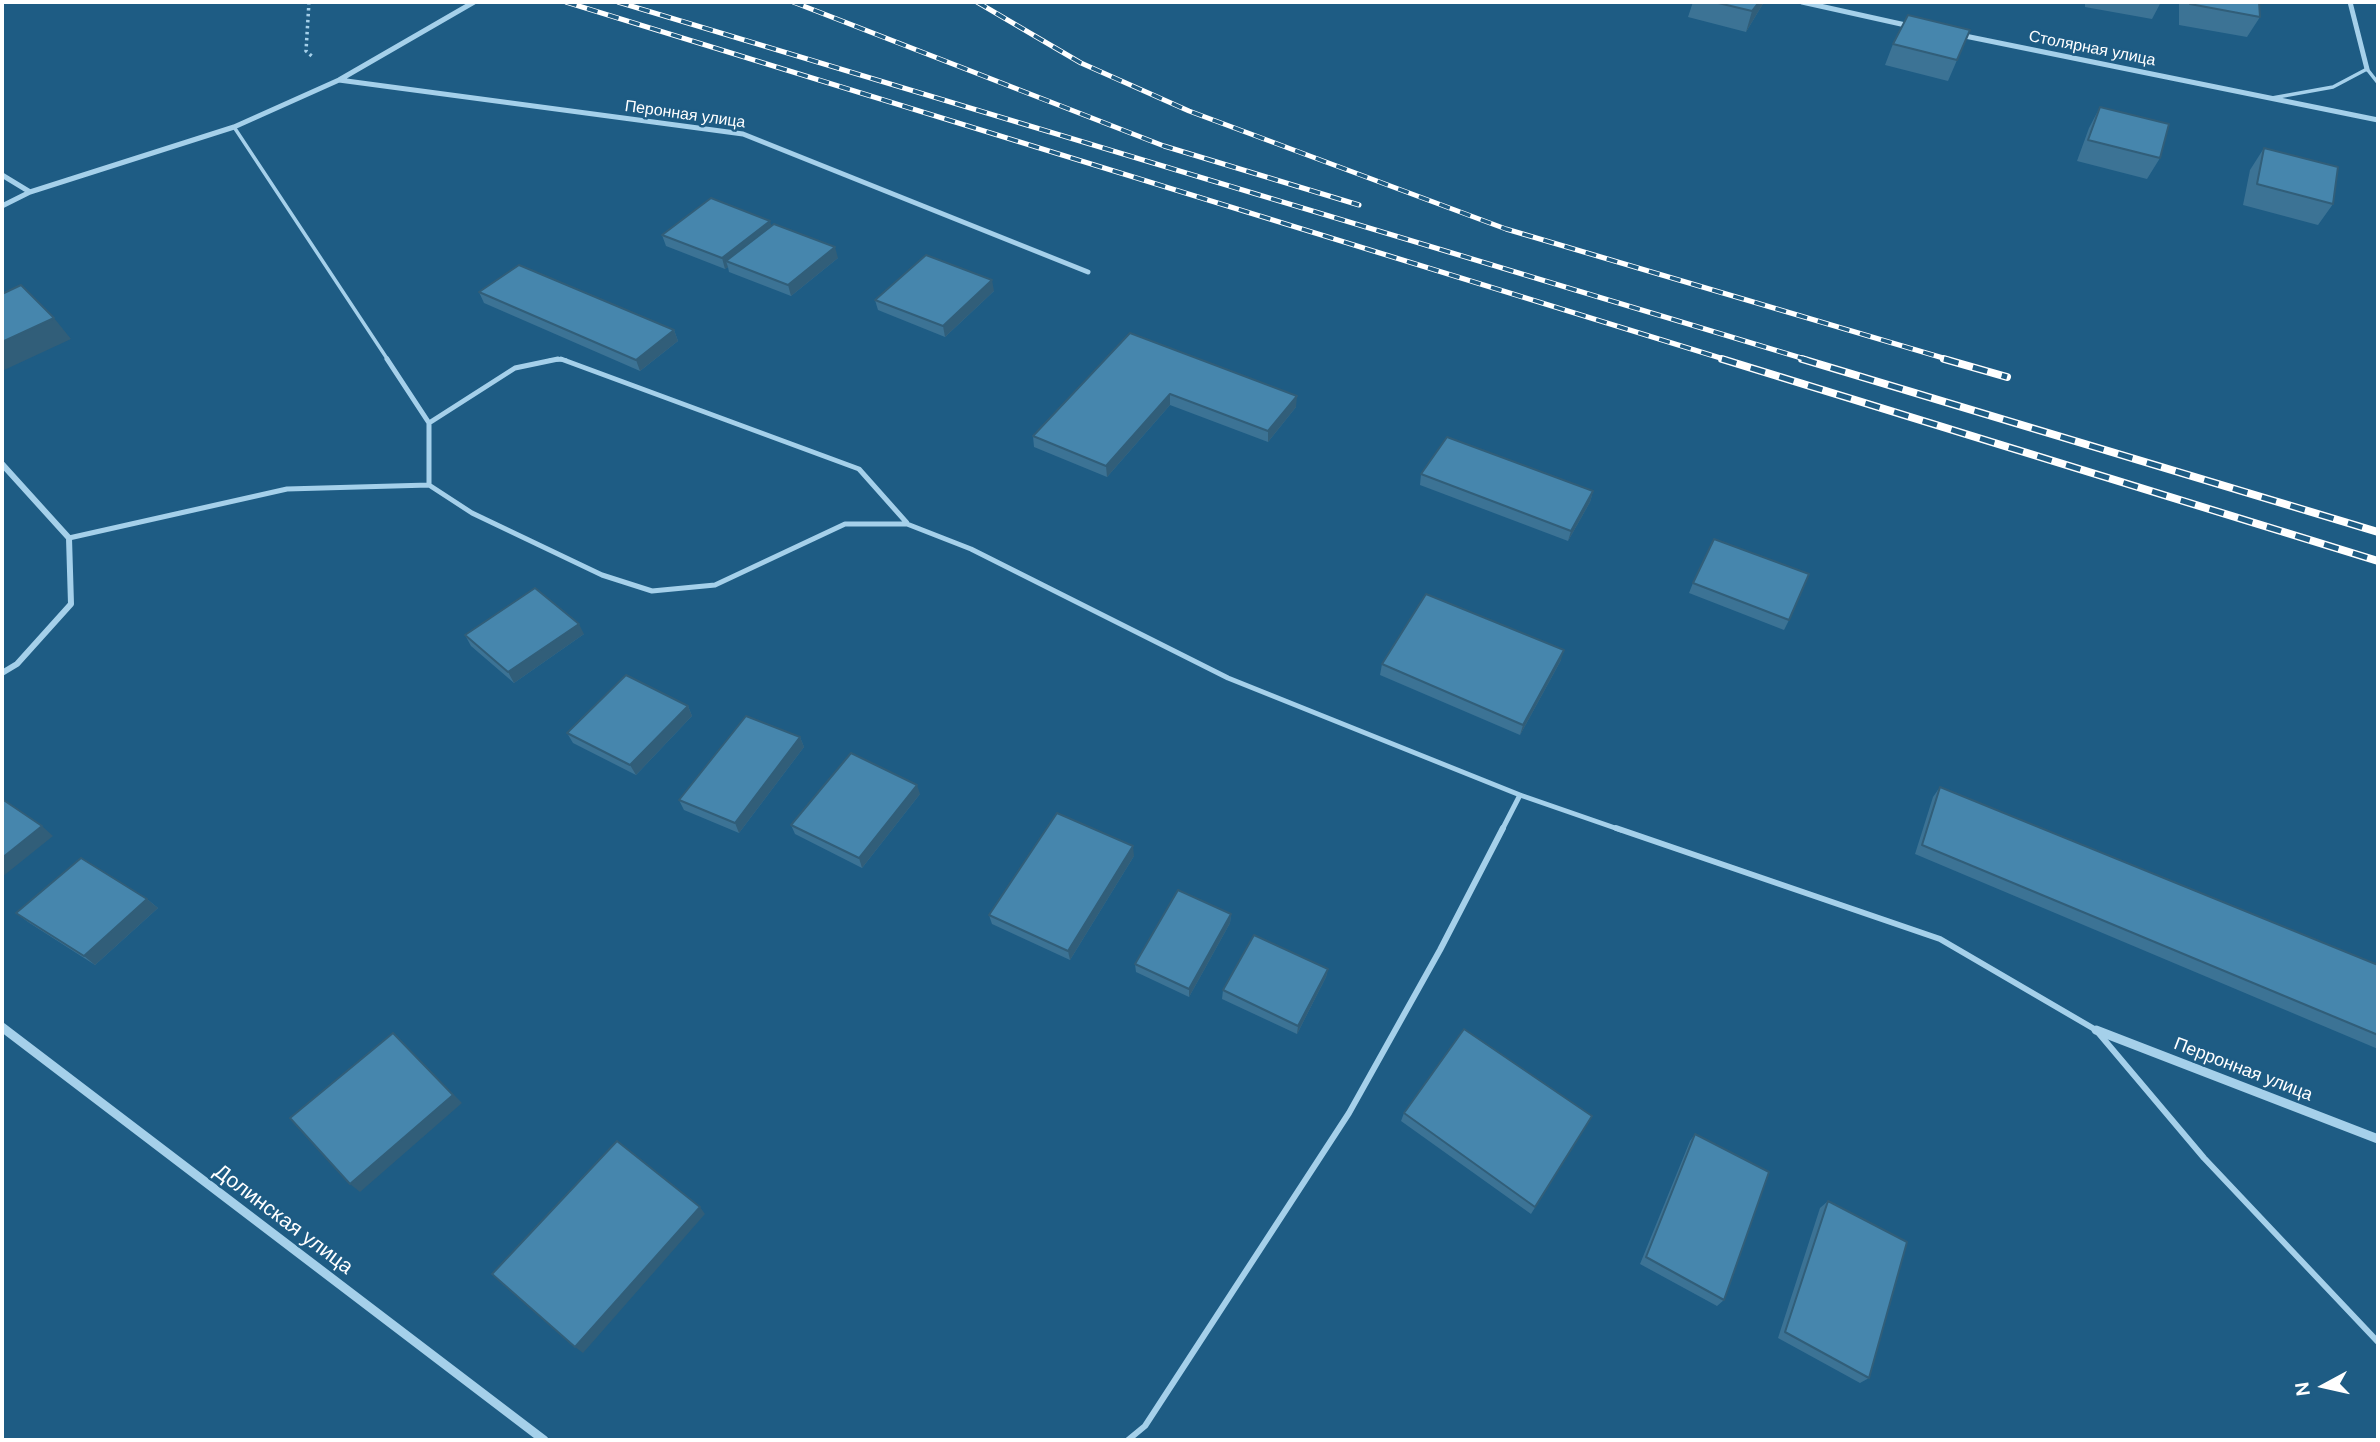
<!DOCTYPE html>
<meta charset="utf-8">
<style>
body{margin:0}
#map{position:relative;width:2380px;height:1442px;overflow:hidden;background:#1e5c84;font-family:"DM Sans",sans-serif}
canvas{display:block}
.frame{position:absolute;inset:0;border:4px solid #fff;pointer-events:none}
.north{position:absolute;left:2289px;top:1351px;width:70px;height:70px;-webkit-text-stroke:5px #1e5c84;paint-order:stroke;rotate:262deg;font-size:19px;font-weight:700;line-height:28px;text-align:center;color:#fff}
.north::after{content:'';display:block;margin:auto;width:24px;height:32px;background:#fff;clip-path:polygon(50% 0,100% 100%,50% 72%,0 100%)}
</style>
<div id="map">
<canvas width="2380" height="1442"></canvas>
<div class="frame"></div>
<div class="north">N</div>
</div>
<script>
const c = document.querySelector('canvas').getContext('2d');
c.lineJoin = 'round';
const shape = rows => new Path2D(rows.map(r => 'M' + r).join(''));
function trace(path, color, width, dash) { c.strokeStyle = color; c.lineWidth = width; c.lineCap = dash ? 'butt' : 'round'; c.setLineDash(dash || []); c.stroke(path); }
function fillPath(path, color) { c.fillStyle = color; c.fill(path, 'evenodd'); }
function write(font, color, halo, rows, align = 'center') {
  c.font = font + ' "DM Sans",sans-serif'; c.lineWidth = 5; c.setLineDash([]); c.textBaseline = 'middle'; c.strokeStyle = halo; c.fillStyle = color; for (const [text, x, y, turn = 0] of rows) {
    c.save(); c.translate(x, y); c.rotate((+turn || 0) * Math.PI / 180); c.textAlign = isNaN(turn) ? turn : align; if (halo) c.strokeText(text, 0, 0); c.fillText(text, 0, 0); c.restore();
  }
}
trace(shape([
 [309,2,306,51,314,58]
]), '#a5d0ea', 3.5, [2.5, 3.5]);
trace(shape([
 [2272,98,2333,87,2367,69,2378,83],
 [234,127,388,360],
 [550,360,566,360]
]), '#a5d0ea', 3.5);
trace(shape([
 [387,359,429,423,429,485,472,513,602,575,652,591,715,585,845,524,907,524,971,549,1228,678,1520,795,1621,830],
 [561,359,859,469,907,523],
 [429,423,515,368,558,359],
 [69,538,287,489,429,485],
 [1502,830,1520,795]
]), '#a5d0ea', 5);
trace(shape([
 [1616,828,1940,939,2096,1030,2204,1158,2378,1342],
 [1128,1440,1145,1426,1349,1113,1440,950,1503,828]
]), '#a5d0ea', 6);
trace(shape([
 [1802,2,1910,26],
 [2350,2,2367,69],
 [1960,35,2378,120],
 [339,80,743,134,1088,272],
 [2,175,30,192],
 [2,206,30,192,234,127,339,80,474,2]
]), '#a5d0ea', 5);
trace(shape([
 [2,464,69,538,71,604,17,664,2,673]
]), '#a5d0ea', 6);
trace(shape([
 [2,1027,544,1440],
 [2096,1030,2378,1139]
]), '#a5d0ea', 9);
const railFar1 = shape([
 [566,2,1727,360],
 [618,2,1808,360],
 [793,2,1164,146,1359,205],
 [977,2,1081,63,1189,111,1506,229,1950,360]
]);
const rail = shape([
 [1722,359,2378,561],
 [1802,359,2378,532],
 [1944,359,2007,377]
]);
trace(railFar1, '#fff', 5);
trace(rail, '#fff', 8);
trace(railFar1, '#1e5c84', 3.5, [11]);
trace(rail, '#1e5c84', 5, [15]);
fillPath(shape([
 [1693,2,1764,2,1746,32,1688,17],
 [2085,2,2161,2,2152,19,2085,7],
 [2179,2,2259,2,2260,17,2247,37,2179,25],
 [1970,30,1948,81,1885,65,1893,44],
 [2100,107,2160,158,2147,179,2077,161,2089,128],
 [2264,148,2333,204,2318,225,2243,205,2250,170],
 [771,226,838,258,791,296,729,272,728,267,725,269,666,246,662,235],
 [994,291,945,337,878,310,875,300],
 [479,292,674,330,678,341,640,371,484,303],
 [1130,333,1296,407,1268,442,1170,405,1107,477,1034,447,1033,436],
 [1421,474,1593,491,1590,502,1568,541,1420,485],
 [1693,583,1789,620,1784,630,1689,593],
 [584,634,514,683,471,646,465,635],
 [1561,660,1520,735,1380,675,1382,664],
 [688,706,692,716,636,775,573,743,567,733],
 [800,737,804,747,739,833,684,810,679,800],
 [1940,787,2378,965,2378,1049,1915,854,1933,797],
 [920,794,862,868,795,834,791,825],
 [1134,856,1070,960,992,924,989,915],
 [147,899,158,908,95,965,28,922,16,913],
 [1231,914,1230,923,1189,997,1136,972,1135,964],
 [1328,969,1326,977,1297,1034,1222,999,1223,990],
 [1404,1113,1592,1116,1531,1214,1401,1121],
 [1695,1134,1724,1300,1717,1306,1640,1264,1690,1141],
 [1828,1201,1869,1378,1860,1383,1778,1338,1820,1208]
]), '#3c7395');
fillPath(shape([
 [1759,2,1764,2,1746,32,1752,11],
 [770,221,773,231,726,261,728,267,725,269,722,258],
 [835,247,838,258,791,296,788,285],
 [992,280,994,291,945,337,943,326],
 [54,318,71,339,2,371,2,342],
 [674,330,678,341,640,371,636,360],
 [1170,394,1170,405,1107,477,1106,466],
 [1297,396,1296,407,1268,442,1268,431],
 [1593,491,1590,502,1568,541,1571,531],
 [579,624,584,634,514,683,508,672],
 [1564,650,1561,660,1520,735,1523,725],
 [688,706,692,716,636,775,630,765],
 [800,737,804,747,739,833,735,823],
 [917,785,920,794,862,868,859,858],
 [42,826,53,836,2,877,2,858],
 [1133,846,1134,856,1070,960,1068,951],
 [147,899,158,908,95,965,84,956],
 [1231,914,1230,923,1189,997,1189,989],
 [1328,969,1326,977,1297,1034,1298,1026],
 [393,1033,462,1103,360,1192,350,1184],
 [700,1207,705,1214,583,1353,575,1347]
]), '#315e79');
const building = shape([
 [1714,2,1759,2,1752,11,1714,2],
 [2190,2,2259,2,2260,17,2190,4,2190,2],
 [1908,15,1970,30,1957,60,1893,44,1908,15],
 [2100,107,2169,124,2160,158,2088,140,2100,107],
 [2264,148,2338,167,2333,204,2257,184,2264,148],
 [711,198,770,221,722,258,662,235,711,198],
 [774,224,835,247,788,285,726,261,774,224],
 [926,255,992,280,943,326,875,300,926,255],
 [519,265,674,330,636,360,479,292,519,265],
 [21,285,54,318,2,342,2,294,21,285],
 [1130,333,1297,396,1268,431,1170,394,1106,466,1033,436,1130,333],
 [1447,437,1593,491,1571,531,1421,474,1447,437],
 [1714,539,1809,574,1789,620,1693,583,1714,539],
 [535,588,579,624,508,672,465,635,535,588],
 [1426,594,1564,650,1523,725,1382,664,1426,594],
 [626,675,688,706,630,765,567,733,626,675],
 [746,716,800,737,735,823,679,800,746,716],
 [851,753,917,785,859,858,791,825,851,753],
 [1940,787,2378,965,2378,1035,1922,845,1940,787],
 [2,799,42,826,2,858,2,799],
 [1057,813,1133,846,1068,951,989,915,1057,813],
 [81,858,147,899,84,956,16,913,81,858],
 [1178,890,1231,914,1189,989,1135,964,1178,890],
 [1254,935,1328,969,1298,1026,1223,990,1254,935],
 [1464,1029,1592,1116,1535,1207,1404,1113,1464,1029],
 [393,1033,453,1095,350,1184,290,1118,393,1033],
 [1695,1134,1769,1172,1724,1300,1646,1257,1695,1134],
 [617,1141,700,1207,575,1347,492,1274,617,1141],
 [1828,1201,1907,1242,1869,1378,1785,1332,1828,1201]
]);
fillPath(building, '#4686ad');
trace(building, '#315e79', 2);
write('16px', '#fff', '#1e5c84', [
 ["Столярная улица",2092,49,11],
 ["Перонная улица",685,115,8]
]);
write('18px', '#fff', '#1e5c84', [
 ["Перронная улица",2243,1070,21]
]);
write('21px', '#fff', '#1e5c84', [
 ["Долинская улица",283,1220,37]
]);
</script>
